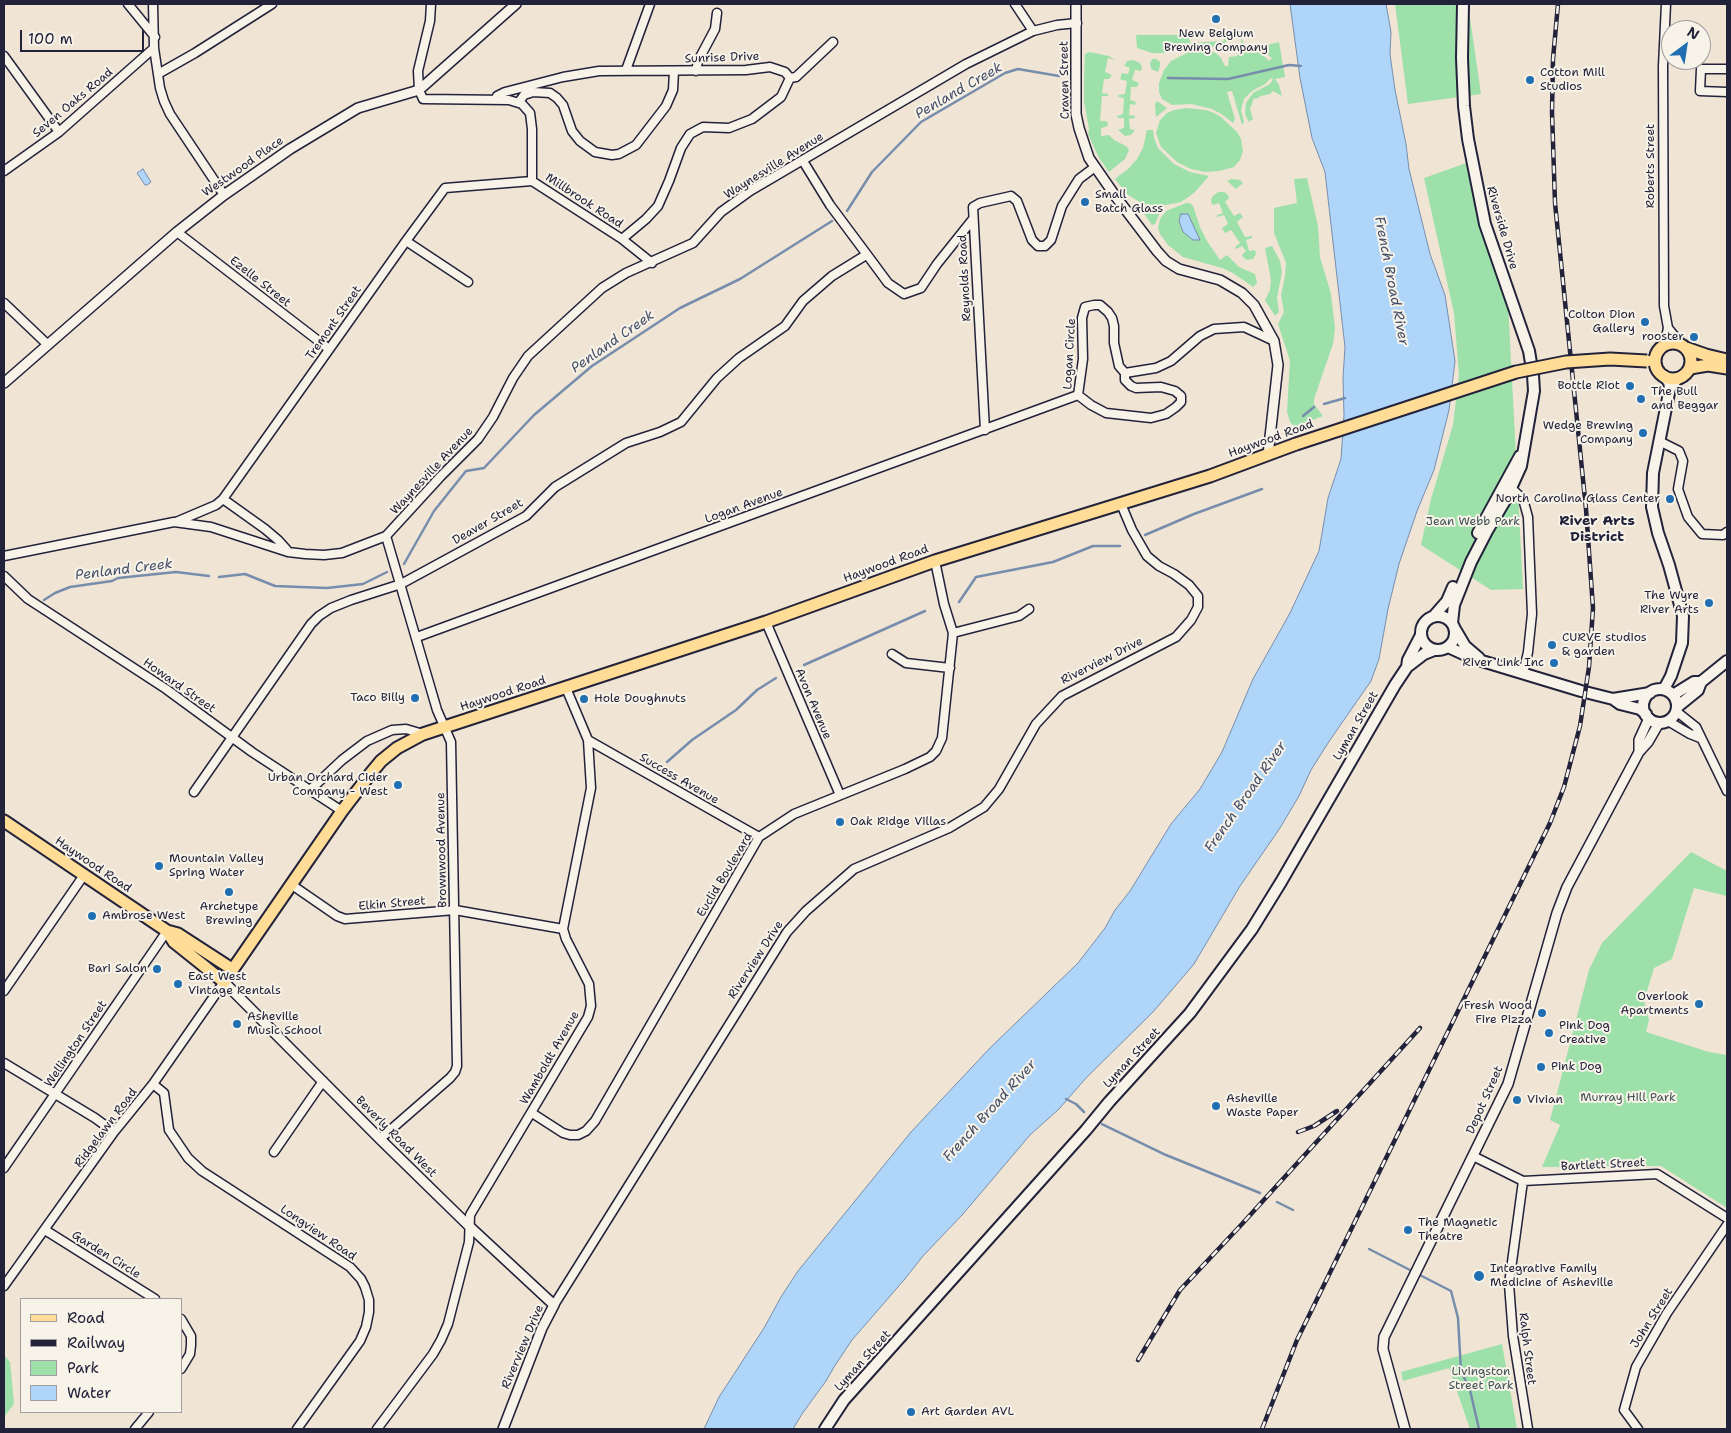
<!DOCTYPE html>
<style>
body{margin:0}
#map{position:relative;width:1731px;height:1433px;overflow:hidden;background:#f0e4d5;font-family:"Shantell Sans",sans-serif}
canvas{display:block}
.frame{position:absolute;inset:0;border:5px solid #22223b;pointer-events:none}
.legend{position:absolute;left:20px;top:1298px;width:162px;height:115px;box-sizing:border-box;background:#f7f3e8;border:1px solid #a29fa3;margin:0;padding:6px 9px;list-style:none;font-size:15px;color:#22223b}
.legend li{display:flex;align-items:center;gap:10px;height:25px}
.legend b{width:25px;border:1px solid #a29fa3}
.north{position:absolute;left:1661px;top:20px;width:50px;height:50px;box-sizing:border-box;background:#f7f3e8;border:1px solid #a29fa3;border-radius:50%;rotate:31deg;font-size:14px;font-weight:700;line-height:20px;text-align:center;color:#22223b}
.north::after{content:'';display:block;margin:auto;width:18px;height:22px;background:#1f6fb2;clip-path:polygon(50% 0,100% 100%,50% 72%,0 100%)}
.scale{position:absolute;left:20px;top:30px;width:124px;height:22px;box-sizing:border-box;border:2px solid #22223b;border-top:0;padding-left:6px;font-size:15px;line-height:18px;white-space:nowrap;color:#22223b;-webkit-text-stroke:4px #f7f3e8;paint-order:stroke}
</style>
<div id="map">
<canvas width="1731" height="1433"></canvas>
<div class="frame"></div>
<ul class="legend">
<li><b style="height:6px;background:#ffdd96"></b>Road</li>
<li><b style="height:6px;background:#22223b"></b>Railway</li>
<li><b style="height:14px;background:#9ee0aa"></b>Park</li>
<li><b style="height:14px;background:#afd5f8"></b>Water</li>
</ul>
<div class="north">N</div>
<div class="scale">100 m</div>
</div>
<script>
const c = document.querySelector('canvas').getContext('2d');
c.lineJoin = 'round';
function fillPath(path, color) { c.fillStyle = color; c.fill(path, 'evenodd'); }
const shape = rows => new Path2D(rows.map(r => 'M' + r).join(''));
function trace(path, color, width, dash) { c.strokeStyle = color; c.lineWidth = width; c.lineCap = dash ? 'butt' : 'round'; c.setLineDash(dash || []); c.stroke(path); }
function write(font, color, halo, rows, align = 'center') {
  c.font = font + ' "Shantell Sans",sans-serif'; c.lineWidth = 4; c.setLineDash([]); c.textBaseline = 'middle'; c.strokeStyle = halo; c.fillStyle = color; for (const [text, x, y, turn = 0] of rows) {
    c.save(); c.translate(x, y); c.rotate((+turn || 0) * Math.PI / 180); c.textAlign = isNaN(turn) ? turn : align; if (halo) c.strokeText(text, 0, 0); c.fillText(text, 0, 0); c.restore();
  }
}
fillPath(shape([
 [1395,4,1468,4,1481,94,1408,104],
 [1224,34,1229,34,1229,38,1222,47,1196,46,1163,53,1152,53,1137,48,1136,35,1189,35,1190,43,1224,41],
 [1241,37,1246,48,1262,54,1269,61,1272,58,1262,51,1263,48,1267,45,1279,42,1285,77,1275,79,1279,85,1282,96,1273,91,1270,94,1261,96,1256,99,1254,98,1250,109,1253,119,1249,122,1245,114,1246,103,1253,93,1270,84,1273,79,1271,78,1265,84,1252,91,1244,99,1241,110,1244,122,1242,125,1232,91,1227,92,1235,119,1233,123,1223,115,1212,109,1191,104,1172,105,1162,99,1159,92,1159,83,1164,70,1171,61,1191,51,1207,50,1216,53,1221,58,1225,66,1228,66,1229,57,1237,56,1238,54,1242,54],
 [1089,52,1109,56,1115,60,1108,58,1105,72,1112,75,1109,79,1104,79,1102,93,1108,94,1108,96,1102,96,1100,121,1107,121,1108,126,1101,128,1101,136,1109,135,1114,140,1126,146,1129,150,1125,159,1109,172,1099,158,1088,134,1089,129,1084,101,1084,80,1085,54],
 [1152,59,1156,59,1160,62,1160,66,1158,72,1151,69,1150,63],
 [1133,60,1140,63,1142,67,1141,71,1135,70,1132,80,1139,83,1137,87,1131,87,1130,100,1136,102,1135,105,1130,104,1129,115,1135,116,1135,118,1129,119,1130,129,1135,130,1131,135,1125,136,1118,130,1124,128,1124,118,1118,118,1117,116,1123,114,1124,98,1119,97,1118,95,1125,94,1127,81,1120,79,1122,73,1128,74,1130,68,1124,66,1127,61],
 [1157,101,1167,108,1156,117,1155,104],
 [1187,108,1206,110,1214,113,1221,117,1237,132,1241,139,1243,151,1240,160,1234,167,1219,171,1205,172,1191,169,1177,162,1161,147,1156,133,1160,120,1167,113,1174,110],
 [1147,130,1153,130,1154,138,1158,148,1174,164,1190,172,1209,176,1194,193,1181,202,1161,206,1143,204,1128,195,1115,179,1129,168,1137,159,1143,148],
 [1472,161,1508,303,1523,589,1491,590,1421,545,1431,499,1453,425,1459,375,1454,313,1424,178],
 [1307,178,1318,226,1320,257,1331,294,1335,329,1333,344,1314,399,1314,404,1323,416,1295,427,1290,422,1287,412,1290,361,1278,324,1284,312,1281,295,1285,276,1286,263,1274,233,1274,208,1297,203,1294,179],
 [1232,179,1240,180,1243,183,1236,189,1227,181],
 [1218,192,1224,192,1228,195,1229,198,1225,202,1234,216,1240,213,1243,217,1237,222,1245,237,1252,236,1252,238,1246,240,1249,251,1255,250,1256,254,1253,259,1247,260,1243,257,1242,255,1246,251,1242,246,1236,249,1235,247,1240,243,1231,230,1225,233,1222,228,1228,224,1224,215,1217,217,1217,215,1223,213,1219,203,1213,205,1211,202,1212,197],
 [1186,203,1190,203,1193,206,1200,227,1207,241,1220,260,1227,255,1239,267,1255,274,1257,283,1253,287,1233,273,1222,268,1183,257,1168,245,1160,234,1158,228,1160,219,1166,211],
 [1181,214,1188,214,1199,240,1193,240,1183,232,1179,221],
 [1136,204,1148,208,1161,210,1155,224,1152,225,1142,211,1136,208,1134,205],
 [1272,246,1280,261,1282,272,1277,298,1279,312,1275,316,1265,300,1270,290,1271,280,1265,248],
 [1691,852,1727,871,1727,896,1694,888,1672,959,1654,968,1644,1001,1649,1020,1646,1032,1709,1052,1727,1055,1727,1208,1661,1166,1542,1167,1560,1125,1550,1120,1589,970,1602,943],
 [1502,1344,1517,1429,1470,1429,1449,1368,1403,1381,1401,1372],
 [4,1355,10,1362,14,1404,4,1417]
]), '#9ee0aa');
const water = shape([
 [1290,4,1386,4,1391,32,1390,54,1395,90,1406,144,1409,169,1430,254,1445,295,1455,361,1449,410,1434,470,1417,511,1399,564,1388,609,1379,659,1371,681,1330,740,1311,770,1299,796,1280,828,1240,886,1194,964,1153,1012,1086,1078,1059,1109,1030,1135,963,1214,923,1256,904,1280,852,1340,834,1367,826,1381,802,1414,793,1429,704,1429,719,1397,764,1328,781,1297,798,1271,911,1132,990,1048,1078,963,1105,928,1115,910,1130,891,1171,824,1200,789,1222,752,1253,679,1290,613,1319,551,1328,498,1341,459,1344,415,1343,378,1345,347,1325,172,1312,138,1300,78,1290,4],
 [143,169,151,182,147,185,145,185,137,173,143,169],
 [1181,214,1188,214,1200,240,1193,240,1183,232,1179,221,1181,214]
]);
fillPath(water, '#afd5f8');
trace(water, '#778dac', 1);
trace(shape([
 [1168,78,1228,79,1289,65,1301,66],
 [847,211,872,172,921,122,1005,73,1018,69,1059,76],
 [1324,404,1345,398],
 [1303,416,1314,407],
 [1145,535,1194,514,1262,489],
 [404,564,434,511,466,471,484,468,534,415,592,366,680,308,740,279,832,221],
 [219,577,245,574,275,586,327,588,363,584,387,572],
 [44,600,55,593,70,587,112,581,118,578,176,572,209,576],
 [959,602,976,577,1053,562,1093,546,1120,546],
 [804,665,925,611],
 [667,762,692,740,736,710,757,690,776,678],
 [1066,1099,1076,1104,1084,1112],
 [1102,1124,1166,1155,1260,1193],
 [1277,1202,1293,1210],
 [1369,1249,1451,1291,1458,1318,1461,1371,1470,1390,1479,1429]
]), '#778dac', 2.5);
const minor = shape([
 [128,4,155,37],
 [153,4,154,48,160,88,164,101,170,114,224,195],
 [431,4,430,21,418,71,419,90,423,99,509,100,522,104,530,113,532,129,532,181],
 [1015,4,1033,31],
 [1666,4,1663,66,1664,306,1668,328,1682,345],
 [4,56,59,132],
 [1727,69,1701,69,1700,91,1727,92],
 [626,70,650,4],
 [696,71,698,61,715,29,717,13],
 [158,74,195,53,272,4],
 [790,78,796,77,833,42],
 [496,100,497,96,505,92,563,77,599,71,746,70,770,67,785,72,790,78,781,97,752,119,729,128,703,127,690,134,681,148,669,181,658,206,646,219,622,239],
 [519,102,524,95,533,92,550,93,557,98,563,105,572,131,580,141,595,152,612,155,619,154,636,145,666,106,673,90,674,71],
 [803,161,830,205,868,256,888,283,904,294,921,288,937,264,973,219],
 [4,171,59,132,154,48],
 [532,181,622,239,652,263],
 [177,232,329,349],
 [406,241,468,282],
 [4,303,47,344],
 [1094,305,1100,305,1108,312,1112,318,1114,326,1114,343,1119,366,1125,373,1125,380,1131,386,1136,388,1161,387,1175,391,1181,396,1181,402,1176,407,1166,414,1151,418,1106,413,1091,405,1078,395,1083,359,1082,318,1085,307,1094,305],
 [1664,346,1668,328],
 [1125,373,1156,368,1171,361,1200,336,1214,329,1244,327,1274,341],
 [985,430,973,207,980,203,1011,196,1017,201,1032,240,1038,246,1045,246,1051,240,1062,206,1079,179,1095,167],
 [1659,441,1679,451,1683,461,1678,489,1688,517,1702,534,1723,535,1727,532],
 [1511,488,1523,499,1528,517,1532,614,1528,652,1523,674],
 [223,499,265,529,278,540,287,550],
 [176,522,216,505,223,499,406,241,445,188,532,181],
 [4,556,174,522,211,527,288,552,305,554,324,555,342,553,386,536,441,476,478,439,493,417,513,378,528,356,602,288,626,273,693,243,721,212,750,191,966,64,1033,31,1057,25,1077,23],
 [4,576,28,599,166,689,252,752,342,811],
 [766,622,840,795],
 [953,633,1019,616,1029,609],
 [417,637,1078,395],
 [892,654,906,663,950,668],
 [1676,711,1696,727,1727,791],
 [1668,721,1690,734,1700,738],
 [588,740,759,837],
 [309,791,342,760,367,741,392,730,406,729,423,734],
 [194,792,311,624,319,616,331,608,351,600,401,584,526,516,555,487,626,443,660,432,681,422,717,378,739,358,785,326,803,301,832,276,866,255],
 [292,885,337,916,345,919,455,910,563,929],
 [4,991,84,875],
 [4,1063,95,1118,114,1132],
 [153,1084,164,1093,169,1130,188,1158,202,1171,350,1267,361,1279,365,1287,369,1300,369,1312,366,1327,360,1341,297,1429],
 [532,1113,563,1133,570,1135,578,1135,586,1131,595,1121,759,837,794,814,905,769,930,757,936,751,942,738,953,633,944,604,935,561],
 [380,1139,450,1078,455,1072,457,1066,451,742,437,710,386,536],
 [274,1152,323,1081],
 [1473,1156,1523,1181,1657,1174,1727,1218],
 [4,1168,167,931],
 [1523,1181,1509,1284,1513,1336,1528,1429],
 [45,1230,155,1299],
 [4,1286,114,1132,153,1084,224,982],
 [554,1305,787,932,806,911,854,869,949,828,984,807,999,789,1036,724,1062,696,1176,637,1191,620,1198,607,1198,596,1189,585,1174,574,1159,566,1147,556,1132,530,1121,504],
 [181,1319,191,1336,191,1345,190,1354,181,1369],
 [135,1429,149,1412],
 [377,1429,433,1354,441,1340,448,1324,469,1242,470,1215,588,1017,591,1006,589,984,566,939,563,929,591,788,588,740,566,688],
 [1638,1429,1624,1410,1636,1367,1667,1313,1727,1225]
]);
const tertiary = shape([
 [1076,4,1076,114,1079,128,1089,158,1116,197,1157,251,1166,261,1179,269,1220,280,1242,293,1254,305,1274,341,1278,365,1268,455],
 [4,383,177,232,224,195,290,149,358,108,419,90,516,4],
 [1639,752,1639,740,1649,718],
 [224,982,380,1139,469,1226,554,1305,542,1328,503,1429],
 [1405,1429,1383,1349,1384,1337,1508,1084,1557,913,1567,887,1639,752,1648,742,1659,723]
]);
const secondary = shape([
 [1670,388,1678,378],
 [1478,533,1520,456],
 '1421 633a17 17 0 1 1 34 0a17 17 0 1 1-34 0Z',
 [1433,617,1447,601,1453,587],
 [1452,623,1454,605,1471,562,1487,531,1506,499,1521,466,1534,391,1533,375,1529,351,1485,224,1468,139,1464,106,1462,58,1463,4],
 [1455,629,1465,646,1479,658],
 [1448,647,1472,658,1581,691,1613,699,1620,704,1640,709,1646,714],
 [1407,667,1424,654,1434,650],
 [1664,689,1671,676,1682,643,1683,616,1669,565,1658,533,1652,507,1653,473,1670,388,1669,382,1664,376],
 '1643 706a17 17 0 1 1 34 0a17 17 0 1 1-34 0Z',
 [1673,695,1694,682,1701,682],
 [1613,699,1650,693],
 [1677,707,1698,690,1701,682,1727,661],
 [825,1429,844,1400,1086,1130,1109,1102,1190,1013,1252,929,1281,882,1395,685,1407,667,1408,660,1421,635]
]);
const primary = shape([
 '1655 361a18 18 0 1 1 36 0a18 18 0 1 1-36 0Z',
 [1686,348,1706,355,1727,360],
 [1690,368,1708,365,1727,368],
 [4,821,167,931,178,934,232,969],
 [167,931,174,942,224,982,342,811,371,773,381,761,397,748,423,734,766,622,935,561,1210,476,1296,444]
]);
trace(minor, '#22223b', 11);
trace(tertiary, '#22223b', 12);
trace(secondary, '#22223b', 14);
trace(primary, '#22223b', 15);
trace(minor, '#f7f3e8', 8);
trace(tertiary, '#f7f3e8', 9);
trace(secondary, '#f7f3e8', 10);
trace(primary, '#ffdd96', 11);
const rail = shape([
 [1298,1132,1314,1126,1337,1111],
 [1138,1360,1180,1290,1242,1224,1420,1028],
 [1262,1429,1297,1340,1550,823,1564,787,1580,726,1589,667,1593,608,1586,509,1555,203,1552,112,1553,59,1558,4]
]);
trace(rail, '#22223b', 4.5);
trace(rail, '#f7f3e8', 2.5, [8]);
const primaryBridge = shape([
 [1296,444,1516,372,1566,362,1610,359,1647,361]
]);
trace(primaryBridge, '#22223b', 15, []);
trace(primaryBridge, '#ffdd96', 11);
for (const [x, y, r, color] of [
 [1216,19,5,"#1f6fb2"],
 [1530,80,5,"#1f6fb2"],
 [1085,202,5,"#1f6fb2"],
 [1645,322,5,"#1f6fb2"],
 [1694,337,5,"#1f6fb2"],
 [1630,386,5,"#1f6fb2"],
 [1641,399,5,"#1f6fb2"],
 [1643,433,5,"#1f6fb2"],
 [1670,499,5,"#1f6fb2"],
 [1709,603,5,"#1f6fb2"],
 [1552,645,5,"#1f6fb2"],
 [1554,663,5,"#1f6fb2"],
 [415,698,5,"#1f6fb2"],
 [584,699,5,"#1f6fb2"],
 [398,785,5,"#1f6fb2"],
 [840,822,5,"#1f6fb2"],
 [159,866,5,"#1f6fb2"],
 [229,892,5,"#1f6fb2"],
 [92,916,5,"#1f6fb2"],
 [157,969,5,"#1f6fb2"],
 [178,984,5,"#1f6fb2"],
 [1699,1004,5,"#1f6fb2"],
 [1542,1013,5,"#1f6fb2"],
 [237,1024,5,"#1f6fb2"],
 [1549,1033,5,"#1f6fb2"],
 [1541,1067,5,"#1f6fb2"],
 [1517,1100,5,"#1f6fb2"],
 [1216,1106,5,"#1f6fb2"],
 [1408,1230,5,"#1f6fb2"],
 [1479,1276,6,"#1f6fb2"],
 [911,1412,5,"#1f6fb2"]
]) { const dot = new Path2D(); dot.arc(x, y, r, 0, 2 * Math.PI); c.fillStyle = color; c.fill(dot); trace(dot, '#f7f3e8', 2); }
write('12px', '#22223b', '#f7f3e8', [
 ["New Belgium",1216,34,"center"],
 ["Brewing Company",1216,48,"center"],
 ["Cotton Mill",1540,73],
 ["Studios",1540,87],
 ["Small",1095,195],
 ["Batch Glass",1095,209],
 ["Colton Dion",1635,315,"right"],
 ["Gallery",1635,329,"right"],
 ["rooster",1684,337,"right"],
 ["Bottle Riot",1620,386,"right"],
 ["The Bull",1651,392],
 ["and Beggar",1651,406],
 ["Wedge Brewing",1633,426,"right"],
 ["Company",1633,440,"right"],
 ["North Carolina Glass Center",1660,499,"right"],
 ["The Wyre",1699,596,"right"],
 ["River Arts",1699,610,"right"],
 ["CURVE studios",1562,638],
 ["& garden",1562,652],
 ["River Link Inc",1544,663,"right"],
 ["Taco Billy",405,698,"right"],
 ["Hole Doughnuts",594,699],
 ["Urban Orchard Cider",388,778,"right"],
 ["Company - West",388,792,"right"],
 ["Oak Ridge Villas",850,822],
 ["Mountain Valley",169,859],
 ["Spring Water",169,873],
 ["Archetype",229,907,"center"],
 ["Brewing",229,921,"center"],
 ["Ambrose West",102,916],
 ["Bari Salon",147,969,"right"],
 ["East West",188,977],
 ["Vintage Rentals",188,991],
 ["Overlook",1689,997,"right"],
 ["Apartments",1689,1011,"right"],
 ["Fresh Wood",1532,1006,"right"],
 ["Fire Pizza",1532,1020,"right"],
 ["Asheville",247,1017],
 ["Music School",247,1031],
 ["Pink Dog",1559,1026],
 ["Creative",1559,1040],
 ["Pink Dog",1551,1067],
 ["Asheville",1226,1099],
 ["Waste Paper",1226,1113],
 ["Vivian",1527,1100],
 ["The Magnetic",1418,1223],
 ["Theatre",1418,1237],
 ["Integrative Family",1490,1269],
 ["Medicine of Asheville",1490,1283],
 ["Art Garden AVL",921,1412]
], 'left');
write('12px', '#22223b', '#f7f3e8', [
 ["Sunrise Drive",722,58,-2],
 ["Craven Street",1065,80,-91],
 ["Seven Oaks Road",73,103,-40],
 ["Waynesville Avenue",774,166,-32],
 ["Roberts Street",1651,166,-90],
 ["Westwood Place",243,167,-35],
 ["Millbrook Road",584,201,33],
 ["Riverside Drive",1502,228,74],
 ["Reynolds Road",965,278,-93],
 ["Ezelle Street",260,282,38],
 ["Tremont Street",334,323,-55],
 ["Logan Circle",1070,354,-87],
 ["Haywood Road",1271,439,-20],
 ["Waynesville Avenue",432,471,-47],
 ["Logan Avenue",744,506,-20],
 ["Deaver Street",488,522,-30],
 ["Haywood Road",886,564,-20],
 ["Riverview Drive",1102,661,-27],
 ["Howard Street",179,686,35],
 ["Haywood Road",503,694,-18],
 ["Avon Avenue",813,704,67],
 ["Lyman Street",1356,726,-60],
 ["Success Avenue",679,779,30],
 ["Brownwood Avenue",442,850,-91],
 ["Haywood Road",93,865,34],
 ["Euclid Boulevard",725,875,-59],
 ["Elkin Street",392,904,-5],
 ["Riverview Drive",756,960,-57],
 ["Wellington Street",76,1044,-56],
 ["Wamboldt Avenue",550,1058,-60],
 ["Lyman Street",1132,1058,-47],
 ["Depot Street",1485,1100,-66],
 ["Ridgelawn Road",106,1128,-53],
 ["Beverly Road West",396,1137,45],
 ["Bartlett Street",1603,1165,-3],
 ["Longview Road",318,1233,34],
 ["Garden Circle",106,1255,32],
 ["John Street",1652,1318,-58],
 ["Riverview Drive",523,1347,-67],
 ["Ralph Street",1527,1349,83],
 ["Lyman Street",863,1361,-48]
]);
write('12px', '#415257', '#f7f3e8', [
 ["Jean Webb Park",1473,522],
 ["Murray Hill Park",1628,1098],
 ["Livingston",1481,1372],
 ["Street Park",1481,1386]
]);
write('italic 14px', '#454f6a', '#f7f3e8', [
 ["Penland Creek",959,91,-30],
 ["French Broad River",1391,281,79],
 ["Penland Creek",613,342,-35],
 ["Penland Creek",124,570,-7],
 ["French Broad River",1246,797,-55],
 ["French Broad River",990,1111,-48]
]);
write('bold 14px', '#22223b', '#f7f3e8', [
 ["River Arts",1597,521],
 ["District",1597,537]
]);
</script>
